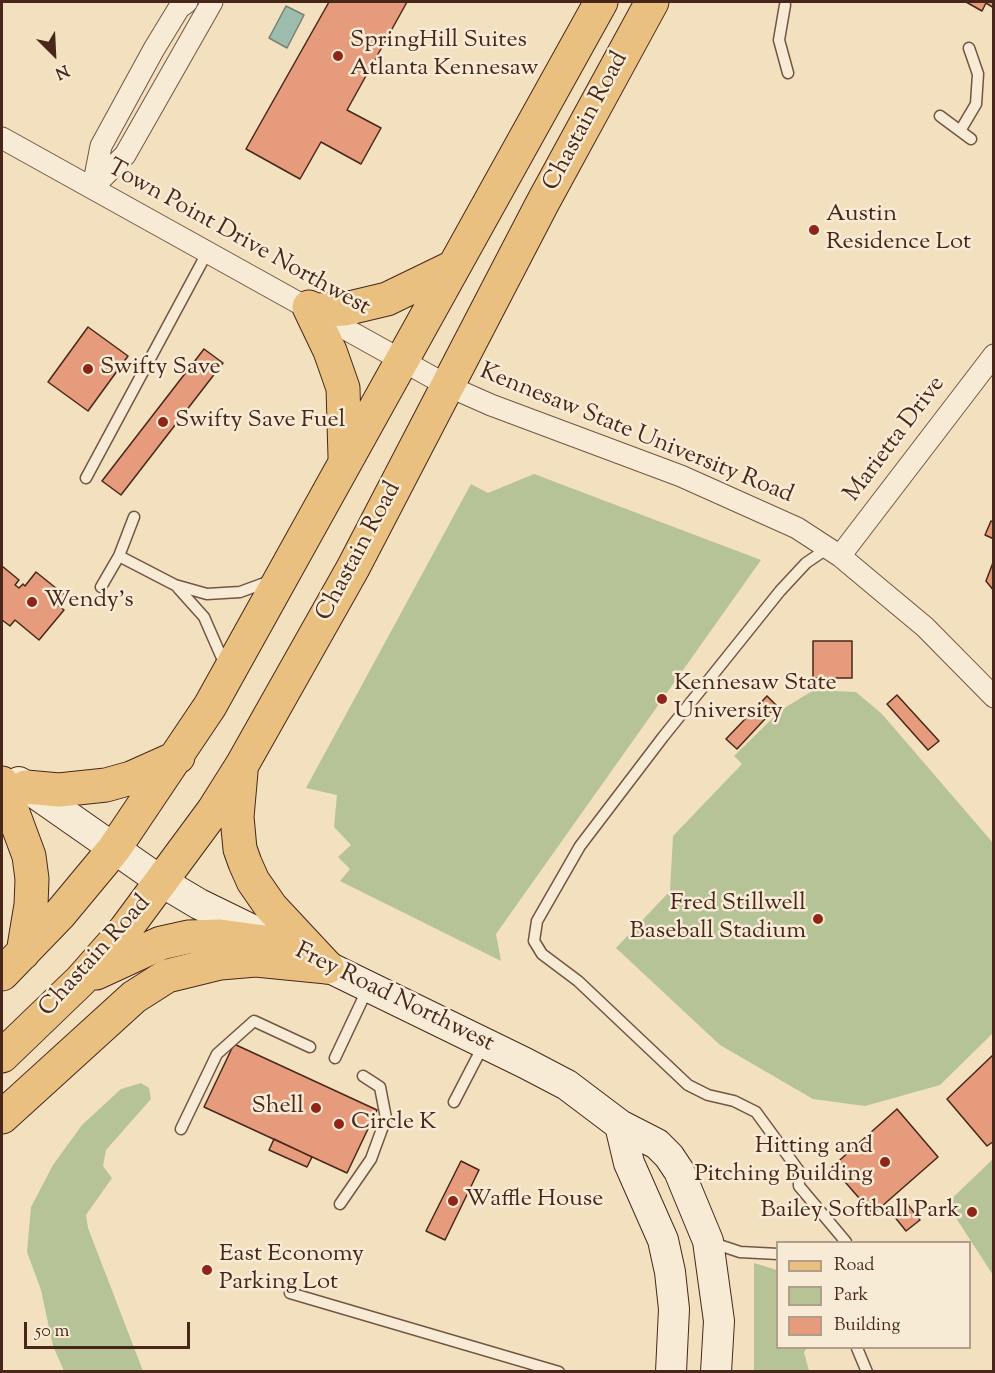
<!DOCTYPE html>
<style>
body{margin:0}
#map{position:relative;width:995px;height:1373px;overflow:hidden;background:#f2e0bf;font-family:"Sorts Mill Goudy",serif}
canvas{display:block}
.frame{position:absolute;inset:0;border:3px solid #48271a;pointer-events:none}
.legend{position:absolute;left:776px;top:1241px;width:195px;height:108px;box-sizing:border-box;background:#f7ebd5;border:2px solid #b19d8a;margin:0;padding:8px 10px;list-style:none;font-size:18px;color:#48271a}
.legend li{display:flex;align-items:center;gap:12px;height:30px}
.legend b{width:30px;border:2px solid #b19d8a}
.north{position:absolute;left:24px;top:24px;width:60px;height:60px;-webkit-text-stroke:4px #f7ebd5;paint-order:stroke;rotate:156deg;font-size:16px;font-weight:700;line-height:24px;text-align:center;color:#48271a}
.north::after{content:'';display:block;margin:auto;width:21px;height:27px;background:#48271a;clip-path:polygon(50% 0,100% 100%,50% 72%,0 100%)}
.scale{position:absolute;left:24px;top:1322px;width:166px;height:27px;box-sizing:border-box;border:3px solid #48271a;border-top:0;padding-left:8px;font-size:18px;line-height:21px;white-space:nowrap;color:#48271a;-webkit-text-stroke:4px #f7ebd5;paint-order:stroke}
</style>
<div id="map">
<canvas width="995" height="1373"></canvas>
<div class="frame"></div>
<ul class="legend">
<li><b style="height:8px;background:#e9c080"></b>Road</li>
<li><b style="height:16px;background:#b6c396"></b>Park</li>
<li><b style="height:16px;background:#e69c7c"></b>Building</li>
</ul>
<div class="north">N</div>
<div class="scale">50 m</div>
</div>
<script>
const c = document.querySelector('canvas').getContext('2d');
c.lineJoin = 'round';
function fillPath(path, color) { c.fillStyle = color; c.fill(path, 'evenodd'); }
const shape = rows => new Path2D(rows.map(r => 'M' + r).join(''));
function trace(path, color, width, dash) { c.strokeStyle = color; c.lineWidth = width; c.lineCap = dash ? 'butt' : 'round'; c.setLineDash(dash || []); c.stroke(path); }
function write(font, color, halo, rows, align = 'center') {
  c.font = font + ' "Sorts Mill Goudy",serif'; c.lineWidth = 5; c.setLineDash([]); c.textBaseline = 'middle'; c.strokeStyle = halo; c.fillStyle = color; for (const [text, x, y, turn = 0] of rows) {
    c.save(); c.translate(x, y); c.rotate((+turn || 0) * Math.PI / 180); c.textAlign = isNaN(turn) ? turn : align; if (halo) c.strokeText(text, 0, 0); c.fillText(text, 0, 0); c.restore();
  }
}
fillPath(shape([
 [534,474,761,560,496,934,501,961,340,881,350,869,338,857,351,845,334,827,337,795,306,788,471,484,488,493],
 [814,690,856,692,882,714,993,843,993,1033,940,1085,865,1106,813,1099,720,1045,616,948,670,891,673,836,742,764,734,756,781,710],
 [141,1083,149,1088,151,1099,106,1150,103,1166,112,1178,86,1215,88,1228,143,1371,64,1371,53,1346,41,1290,27,1252,31,1207,53,1165,82,1125,121,1089],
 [993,1159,993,1275,956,1218,944,1206],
 [754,1263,777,1270,778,1348,807,1348,804,1352,809,1371,754,1371]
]), '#b6c396');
const water = shape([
 [286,6,304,15,287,48,269,38,286,6]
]);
fillPath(water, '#9cbdae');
trace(water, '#7a8173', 1.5);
const building = shape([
 [329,2,407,2,347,110,381,128,361,164,321,142,300,179,246,149,329,2],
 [966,2,994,2,994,8,986,3,982,11,966,2],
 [88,327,128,356,88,411,48,382,88,327],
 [204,349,223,363,121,495,102,481,204,349],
 [991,521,994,522,994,539,985,535,991,521],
 [994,560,994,591,986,581,994,560],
 [2,566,19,580,15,585,19,588,23,584,25,586,36,572,67,597,59,606,64,610,39,640,15,620,10,626,2,620,2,566],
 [813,641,852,641,852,678,813,678,813,641],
 [897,695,939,741,928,750,887,704,897,695],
 [767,696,777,706,737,749,726,739,767,696],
 [234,1044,377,1110,347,1173,204,1107,234,1044],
 [994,1054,994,1141,987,1146,947,1099,994,1054],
 [897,1109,938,1157,873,1214,832,1167,897,1109],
 [274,1139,312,1157,307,1167,269,1150,274,1139],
 [461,1161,479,1170,445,1240,426,1231,461,1161],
 [904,1200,920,1220,906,1231,890,1211,904,1200]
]);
fillPath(building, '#e69c7c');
trace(building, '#48271a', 1.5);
const service = shape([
 [785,5,779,40,788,73],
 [940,116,971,139],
 [960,131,976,104,978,74,969,48],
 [86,478,208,251],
 [828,548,806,563,780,591,663,737,580,846,537,921,534,941,542,954,578,981,688,1085,708,1095,734,1101,756,1112,799,1171,799,1186,846,1242],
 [119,556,175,585,207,594,240,592,270,581],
 [101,587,119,556,134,517],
 [178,588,204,617,225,665],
 [335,1058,368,988],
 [454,1102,484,1044],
 [181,1129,217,1054,254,1021,310,1047],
 [340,1204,371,1159,386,1118,380,1087,363,1076],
 [710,1242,740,1252,778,1254],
 [290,1293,559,1372],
 [857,1348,867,1372]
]);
const minor = shape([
 [2,138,448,386,491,405,681,476,797,528,840,556,883,592,925,627,994,697],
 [93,187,125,155,212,2],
 [93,187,101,146,154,49,179,8,187,2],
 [840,556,994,355]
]);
const secondary = shape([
 [19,782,162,882,199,904,525,1063,567,1085,620,1125,657,1144,669,1156,679,1171,708,1241,719,1321,716,1372],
 [620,1125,629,1163,663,1240,670,1272,674,1309,671,1372]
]);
const primary = shape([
 [309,307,330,351,343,388,345,457],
 [315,310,345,309,387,299,451,268],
 [241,772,237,817,240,849,245,863,253,881,271,907,327,967],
 [2,783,29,856,32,879,31,905,23,953],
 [26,787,59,790,106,785,131,778,178,757],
 [96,973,161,943,188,937,220,936,279,944],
 [2,974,60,914,114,849,210,706,601,2],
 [2,1056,81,980,125,930,213,811,242,765,353,568,542,204,652,2]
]);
const motorway = shape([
 [2,1117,134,997,167,976,220,963,256,960,327,967]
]);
trace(service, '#725543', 13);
trace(minor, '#725543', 23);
trace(secondary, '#48271a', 32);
trace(primary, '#48271a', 35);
trace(motorway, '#48271a', 35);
trace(service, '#f7ebd5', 10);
trace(minor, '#f7ebd5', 21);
trace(secondary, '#f7ebd5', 30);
trace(primary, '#e9c080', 33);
trace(motorway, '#e9c080', 33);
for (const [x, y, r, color] of [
 [338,56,6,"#8f2418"],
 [814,230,6,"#8f2418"],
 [88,369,6,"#8f2418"],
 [163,422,6,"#8f2418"],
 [32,602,6,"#8f2418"],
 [662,699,6,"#8f2418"],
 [818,919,6,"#8f2418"],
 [316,1108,6,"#8f2418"],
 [339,1124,6,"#8f2418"],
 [885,1162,6,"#8f2418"],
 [453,1201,6,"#8f2418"],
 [972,1212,6,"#8f2418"],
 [207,1270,6,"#8f2418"]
]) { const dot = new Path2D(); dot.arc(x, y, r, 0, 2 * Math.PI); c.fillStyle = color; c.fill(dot); trace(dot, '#f7ebd5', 2); }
write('24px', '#48271a', '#f7ebd5', [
 ["SpringHill Suites",350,42],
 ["Atlanta Kennesaw",350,70],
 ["Austin",826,216],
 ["Residence Lot",826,244],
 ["Swifty Save",100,369],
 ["Swifty Save Fuel",175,422],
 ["Wendy's",44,602],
 ["Kennesaw State",674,685],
 ["University",674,713],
 ["Fred Stillwell",806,905,"right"],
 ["Baseball Stadium",806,933,"right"],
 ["Shell",304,1108,"right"],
 ["Circle K",351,1124],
 ["Hitting and",873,1148,"right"],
 ["Pitching Building",873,1176,"right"],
 ["Waffle House",465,1201],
 ["Bailey Softball Park",960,1212,"right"],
 ["East Economy",219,1256],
 ["Parking Lot",219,1284]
], 'left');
write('24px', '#48271a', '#f7ebd5', [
 ["Chastain Road",587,122,-62],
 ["Town Point Drive Northwest",238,239,29],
 ["Kennesaw State University Road",636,435,22],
 ["Marietta Drive",896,440,-53],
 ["Chastain Road",360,552,-62],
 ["Chastain Road",96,957,-48],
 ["Frey Road Northwest",394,999,26]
]);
</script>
